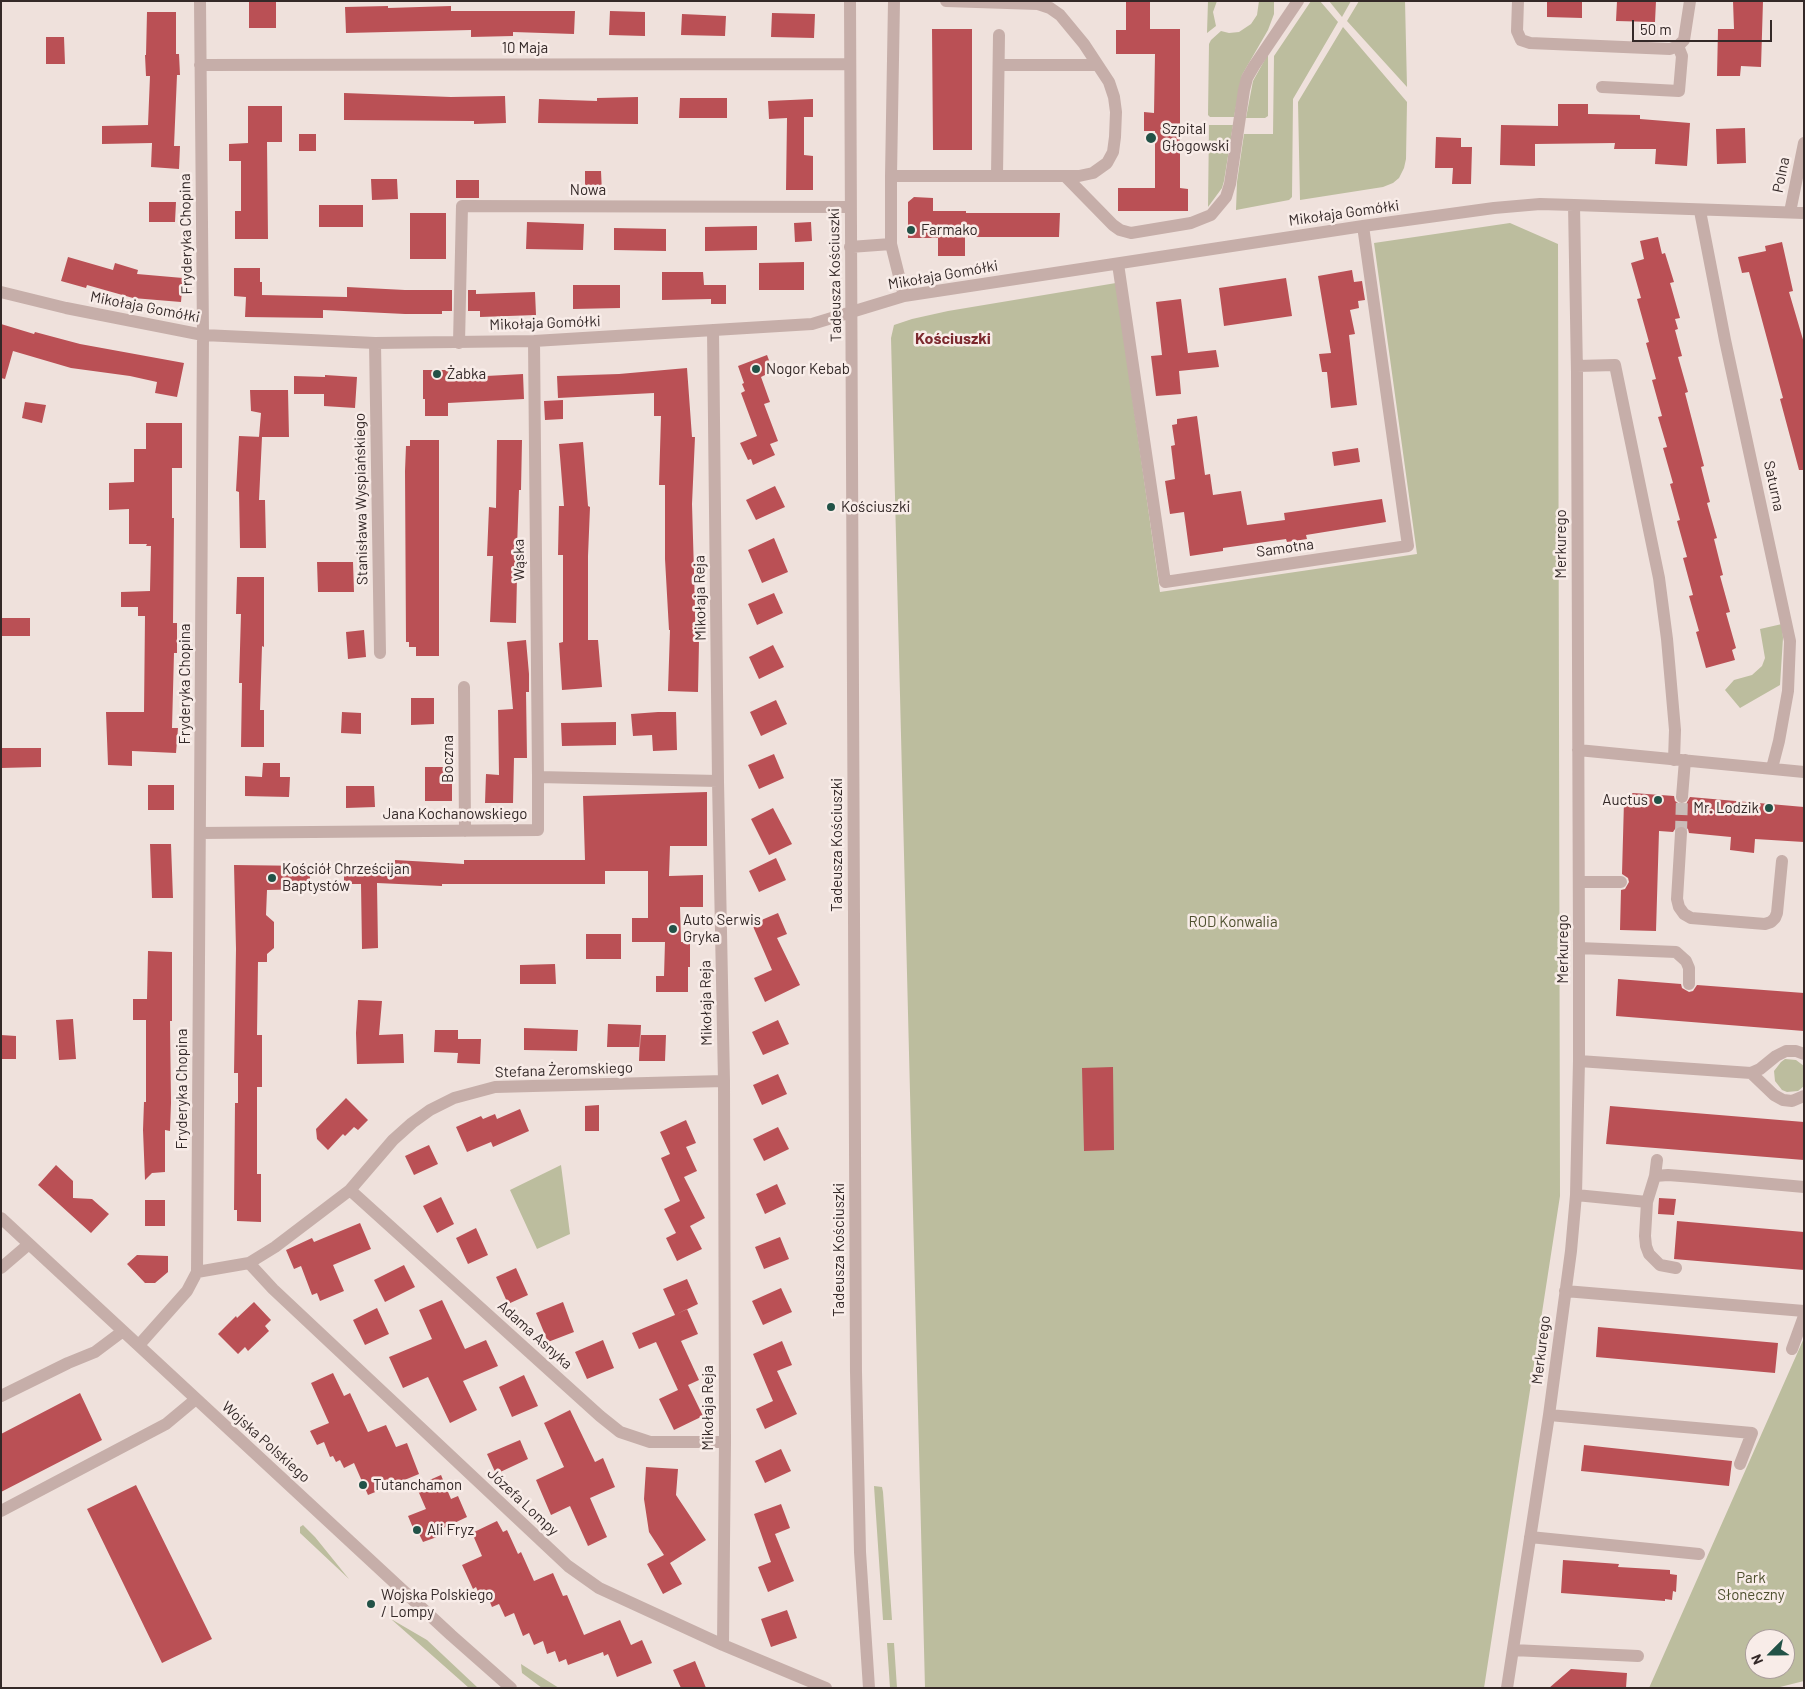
<!DOCTYPE html>
<meta charset="utf-8">
<style>
body{margin:0}
#map{position:relative;width:1805px;height:1689px;overflow:hidden;background:#efe1dc;font-family:Barlow,sans-serif}
canvas{display:block}
.frame{position:absolute;inset:0;border:2px solid #342928;pointer-events:none}
.north{position:absolute;left:1745px;top:1629px;width:50px;height:50px;box-sizing:border-box;background:#f8ece8;border:1px solid #aa9e9b;border-radius:50%;rotate:247deg;font-size:14px;font-weight:700;line-height:20px;text-align:center;color:#342928}
.north::after{content:'';display:block;margin:auto;width:18px;height:22px;background:#225247;clip-path:polygon(50% 0,100% 100%,50% 72%,0 100%)}
.scale{position:absolute;left:1632px;top:20px;width:140px;height:22px;box-sizing:border-box;border:2px solid #342928;border-top:0;padding-left:6px;font-size:15px;line-height:18px;white-space:nowrap;color:#342928;-webkit-text-stroke:4px #f8ece8;paint-order:stroke}
</style>
<div id="map">
<canvas width="1805" height="1689"></canvas>
<div class="frame"></div>
<div class="north">N</div>
<div class="scale">50 m</div>
</div>
<script>
const c = document.querySelector('canvas').getContext('2d');
c.lineJoin = 'round';
function fillPath(path, color) { c.fillStyle = color; c.fill(path, 'evenodd'); }
const shape = rows => new Path2D(rows.map(r => 'M' + r).join(''));
function trace(path, color, width, dash) { c.strokeStyle = color; c.lineWidth = width; c.lineCap = dash ? 'butt' : 'round'; c.setLineDash(dash || []); c.stroke(path); }
function write(font, color, halo, rows, align = 'center') {
  c.font = font + ' Barlow,sans-serif'; c.lineWidth = 5; c.setLineDash([]); c.textBaseline = 'middle'; c.strokeStyle = halo; c.fillStyle = color; for (const [text, x, y, turn = 0] of rows) {
    c.save(); c.translate(x, y); c.rotate((+turn || 0) * Math.PI / 180); c.textAlign = isNaN(turn) ? turn : align; if (halo) c.strokeText(text, 0, 0); c.fillText(text, 0, 0); c.restore();
  }
}
fillPath(shape([
 [1208,1,1217,1,1213,12,1216,26,1207,33],
 [1259,1,1274,1,1274,14,1268,30,1242,75,1234,117,1210,117,1208,115,1209,44,1211,40,1221,31,1229,33,1239,32,1251,24,1257,15],
 [1311,1,1320,1,1338,22,1293,99,1292,197,1289,200,1236,210,1237,182,1244,134,1273,134,1274,56],
 [1329,1,1351,1,1342,17],
 [1359,1,1405,1,1407,87,1347,21],
 [1343,27,1407,102,1406,159,1404,168,1399,178,1393,183,1383,187,1300,200,1298,102],
 [1268,54,1268,116,1265,118,1246,118,1253,81],
 [1209,125,1233,125,1224,181,1222,188,1208,207],
 [1510,223,1558,244,1560,1196,1484,1688,925,1688,891,338,894,325,912,319,948,311,1116,283,1160,592,1417,554,1374,243],
 [1782,624,1783,638,1780,685,1740,708,1725,690,1734,680,1752,675,1762,666,1765,658,1760,629],
 [1785,1059,1796,1060,1804,1066,1804,1086,1798,1091,1787,1092,1782,1090,1775,1081,1774,1071,1781,1062],
 [561,1165,570,1234,537,1249,510,1190],
 [1804,1338,1804,1681,1776,1688,1649,1688],
 [1755,1639,1785,1639,1785,1669,1755,1669],
 [874,1486,882,1487,883,1492,892,1620,883,1620],
 [303,1525,315,1537,349,1579,300,1533,300,1527],
 [391,1619,427,1640,478,1688,469,1688],
 [887,1643,894,1643,897,1688,890,1688],
 [521,1664,535,1673,559,1688,542,1688,522,1673]
]), '#bcbd9e');
fillPath(shape([
 [1126,1,1150,1,1150,29,1180,29,1180,188,1188,189,1188,211,1118,211,1118,188,1155,188,1155,131,1144,131,1144,112,1154,113,1155,54,1116,54,1116,30,1126,30],
 [1547,1,1582,1,1582,18,1547,17],
 [1617,1,1656,1,1655,22,1616,21],
 [1733,1,1763,1,1761,67,1741,66,1740,76,1717,76,1718,29,1734,29],
 [249,2,276,2,276,28,249,28],
 [388,6,388,8,451,6,451,11,575,11,574,34,513,32,513,36,471,37,471,30,346,33,345,7],
 [610,11,645,12,645,36,609,35],
 [147,12,176,12,176,54,179,54,180,75,177,75,174,146,180,146,179,169,151,167,152,143,102,144,102,126,148,125,150,76,146,76,145,55,146,55],
 [772,13,815,14,814,38,771,37],
 [682,14,726,16,725,36,681,35],
 [932,29,972,29,972,150,933,150],
 [46,37,64,37,65,64,46,64],
 [344,93,451,97,505,96,506,123,474,124,474,121,344,120],
 [638,97,638,124,538,123,539,99,597,101,597,98],
 [680,98,727,98,727,118,679,118],
 [813,99,813,117,804,117,804,155,813,156,813,190,786,190,787,118,769,119,768,101],
 [1558,104,1588,104,1588,114,1640,115,1640,119,1690,123,1687,166,1655,164,1656,149,1614,149,1615,143,1535,144,1535,166,1500,165,1501,125,1558,126],
 [248,106,282,106,282,142,267,142,268,239,235,239,235,211,241,211,241,161,229,161,229,144,248,143],
 [1745,128,1746,163,1717,164,1716,129],
 [299,134,316,134,316,151,299,151],
 [1436,137,1461,138,1461,147,1472,147,1471,184,1452,184,1453,168,1435,168],
 [585,171,601,171,602,193,585,193],
 [371,179,397,179,398,199,372,200],
 [456,180,479,180,479,198,456,198],
 [914,197,933,198,933,211,966,211,966,213,1060,213,1059,237,965,237,965,256,938,256,938,238,908,238,908,202],
 [149,202,176,202,175,222,149,222],
 [319,205,363,205,363,227,319,227],
 [410,213,446,213,446,259,410,259],
 [527,222,584,224,583,250,526,249],
 [811,222,812,241,795,242,794,223],
 [757,226,757,250,705,251,705,227],
 [614,228,666,229,666,251,614,250],
 [1658,237,1662,254,1665,253,1674,282,1670,283,1680,318,1675,319,1678,329,1675,330,1682,356,1678,357,1688,392,1685,393,1704,466,1701,467,1710,502,1707,503,1717,538,1714,539,1723,575,1720,576,1730,612,1726,613,1736,648,1732,650,1735,660,1706,668,1696,632,1699,631,1689,596,1693,595,1683,558,1687,557,1677,521,1680,520,1670,484,1673,483,1663,448,1667,447,1658,417,1662,416,1652,380,1656,379,1646,343,1649,342,1637,299,1641,298,1631,263,1644,259,1640,241],
 [1782,242,1793,291,1789,292,1804,343,1804,470,1799,470,1780,399,1783,398,1749,272,1742,273,1738,257,1766,251,1765,246],
 [68,257,113,270,115,263,138,270,137,274,183,278,181,302,133,298,87,285,86,288,61,281],
 [804,262,804,290,759,290,759,263],
 [234,268,260,268,260,282,262,282,262,295,347,297,347,287,405,290,452,290,452,311,442,311,442,314,405,314,323,310,323,318,245,317,246,297,234,296],
 [1352,270,1354,282,1362,281,1365,300,1358,301,1359,308,1350,310,1355,334,1349,335,1357,405,1331,408,1327,372,1322,372,1319,354,1331,353,1318,276],
 [662,272,703,272,704,285,726,285,726,304,711,304,711,299,662,300],
 [1286,278,1292,316,1224,326,1219,288],
 [573,285,620,285,620,308,573,309],
 [468,290,476,290,476,294,535,292,536,315,480,317,480,311,468,311],
 [1181,299,1188,353,1216,350,1219,367,1179,371,1181,394,1156,396,1151,356,1162,355,1156,302],
 [1,324,34,334,35,332,80,344,184,363,177,397,155,393,157,382,130,376,71,368,13,351,5,379,1,378],
 [767,355,773,371,761,377,770,402,764,404,778,441,770,444,775,455,753,465,751,459,748,460,740,443,757,436,741,393,745,391,742,384,744,383,738,366],
 [687,368,692,437,695,437,692,504,696,641,699,641,698,692,668,691,670,630,669,630,665,559,665,485,659,485,661,416,654,416,654,393,558,398,557,376,619,374],
 [423,370,450,370,450,378,523,374,524,399,448,403,448,416,425,416,425,399,423,399],
 [325,375,357,377,355,408,324,406,324,394,294,394,294,376,325,377],
 [250,390,288,390,289,437,259,437,261,413,251,411],
 [563,400,563,419,545,420,544,401],
 [25,402,46,405,42,423,22,418],
 [1197,416,1205,475,1210,474,1213,495,1241,491,1247,525,1285,520,1284,513,1382,499,1386,522,1306,535,1307,539,1287,542,1286,539,1223,548,1223,551,1190,556,1184,512,1170,514,1165,481,1175,479,1171,446,1175,445,1172,425,1177,424,1177,419],
 [146,423,182,423,182,468,172,468,172,518,174,518,173,623,177,623,177,653,174,653,172,728,178,728,176,753,132,751,132,766,108,765,106,712,144,712,145,616,138,616,138,607,121,607,121,592,150,591,151,546,146,546,147,544,129,544,129,509,109,510,109,483,134,482,134,449,146,449],
 [239,436,262,437,259,500,265,500,266,548,240,548,239,492,236,491],
 [410,440,439,440,439,656,416,656,416,647,409,647,409,642,406,642,405,471,406,446,410,446],
 [497,440,522,440,521,490,519,490,516,577,517,577,516,623,490,622,493,556,487,556,489,507,496,508],
 [583,442,588,506,590,507,588,556,588,640,598,640,602,687,562,690,559,643,563,642,563,555,558,555,559,506,564,506,559,444],
 [1358,448,1360,462,1334,466,1332,452],
 [775,486,785,507,756,520,746,500],
 [774,538,788,572,762,583,748,550],
 [317,562,353,562,354,592,318,592],
 [237,577,264,577,264,647,262,646,260,710,264,710,264,747,241,747,242,683,239,683,241,614,236,614],
 [774,593,783,613,757,625,748,604],
 [1,618,30,618,30,636,1,636],
 [364,630,366,657,348,659,346,632],
 [526,640,529,674,529,692,526,692,527,758,514,758,513,803,485,803,486,774,499,775,498,710,513,709,507,642],
 [773,645,784,667,759,679,749,657],
 [411,698,434,698,434,724,411,725],
 [776,700,787,724,761,736,750,712],
 [342,712,361,713,361,734,341,733],
 [658,712,676,712,677,750,653,751,652,735,633,736,631,714],
 [616,722,616,745,562,746,561,723],
 [1,748,41,748,41,767,1,768],
 [774,754,784,778,759,789,748,765],
 [263,763,280,763,280,777,290,777,289,797,245,796,245,776,262,777],
 [425,767,452,767,452,801,425,801],
 [148,785,174,785,174,810,148,810],
 [346,786,374,786,375,807,346,808],
 [707,792,707,846,670,846,669,876,703,875,703,907,680,907,681,942,690,942,690,967,688,967,688,992,656,992,656,976,664,976,665,942,632,942,632,918,648,918,648,871,605,871,605,884,442,884,442,886,377,883,378,948,362,949,361,884,344,884,344,865,395,866,395,860,464,864,464,860,585,860,583,796],
 [1633,793,1674,796,1675,801,1681,805,1686,804,1690,797,1804,807,1804,842,1755,839,1754,853,1730,850,1731,837,1689,833,1688,829,1682,825,1677,826,1673,832,1659,831,1656,931,1620,930,1621,890,1625,889,1629,882,1628,878,1622,874,1624,801,1625,797],
 [773,808,792,844,769,855,751,819],
 [150,844,171,844,173,898,152,898],
 [776,858,786,880,759,892,749,871],
 [234,865,310,866,310,889,267,890,266,915,274,922,274,948,267,954,267,962,258,962,257,1035,262,1035,262,1087,257,1087,257,1174,261,1174,261,1222,237,1221,237,1210,234,1210,235,1103,238,1103,238,1073,234,1073,236,949],
 [778,913,787,934,777,938,800,985,765,1002,754,978,772,970,752,924],
 [586,934,621,934,621,959,586,959],
 [148,951,172,952,172,1021,170,1021,171,1103,170,1131,165,1130,165,1172,152,1173,145,1180,143,1130,144,1102,146,1102,146,1020,133,1020,133,999,147,999],
 [555,964,556,984,520,984,520,965],
 [1618,979,1681,984,1682,988,1689,992,1693,991,1697,985,1804,993,1804,1031,1616,1016],
 [358,1000,382,1001,379,1035,403,1034,404,1063,357,1064,356,1033],
 [73,1019,76,1059,59,1060,56,1020],
 [778,1020,789,1044,763,1055,752,1032],
 [608,1024,641,1025,640,1047,607,1047],
 [524,1028,578,1030,577,1051,524,1050],
 [435,1030,458,1030,458,1043,458,1039,481,1039,480,1064,457,1063,458,1053,434,1052],
 [1,1035,16,1036,16,1059,1,1059],
 [640,1035,666,1035,665,1061,639,1061],
 [1113,1067,1114,1150,1084,1151,1082,1068],
 [778,1074,787,1094,762,1105,753,1085],
 [346,1098,368,1120,358,1130,354,1127,345,1136,343,1134,328,1150,317,1139,316,1129],
 [599,1105,599,1131,585,1131,585,1106],
 [1610,1106,1804,1122,1804,1160,1606,1144],
 [520,1109,529,1131,493,1147,491,1142,467,1152,456,1127,481,1116,483,1119,495,1114,497,1119],
 [686,1120,696,1143,686,1147,697,1171,684,1177,705,1218,690,1226,702,1249,677,1261,666,1238,676,1233,664,1209,680,1201,661,1158,670,1154,660,1132],
 [778,1127,789,1149,764,1161,753,1139],
 [429,1145,438,1164,414,1175,405,1156],
 [56,1165,73,1181,73,1198,92,1199,109,1214,91,1233,38,1185],
 [777,1184,786,1204,765,1214,756,1194],
 [441,1197,454,1224,437,1233,423,1206],
 [1659,1198,1676,1199,1674,1215,1658,1214],
 [145,1200,165,1200,165,1226,145,1226],
 [1677,1221,1804,1232,1804,1270,1674,1259],
 [360,1223,371,1249,333,1265,344,1291,320,1301,317,1293,312,1295,301,1266,294,1269,286,1250,312,1238,314,1242],
 [476,1228,488,1255,468,1264,456,1238],
 [780,1237,789,1259,764,1269,755,1247],
 [137,1255,168,1256,168,1272,155,1283,145,1283,127,1264],
 [404,1265,415,1287,385,1302,374,1280],
 [516,1268,528,1295,508,1304,496,1277],
 [687,1279,698,1304,677,1314,687,1309,698,1334,681,1341,699,1380,688,1385,703,1416,674,1430,659,1399,678,1390,656,1342,639,1349,632,1333,675,1315,663,1289],
 [781,1288,792,1312,763,1325,752,1301],
 [442,1300,465,1349,486,1340,498,1366,463,1381,477,1410,450,1423,428,1377,403,1388,389,1357,432,1339,419,1310],
 [254,1302,271,1320,265,1326,269,1331,248,1351,245,1347,238,1354,218,1334,236,1316,237,1318],
 [563,1302,574,1332,548,1342,536,1313],
 [377,1308,389,1334,365,1345,353,1320],
 [1598,1327,1778,1343,1775,1373,1596,1357],
 [603,1340,614,1368,587,1379,575,1352],
 [782,1341,792,1365,777,1371,797,1414,765,1429,756,1409,773,1401,753,1354],
 [333,1373,344,1396,350,1393,368,1432,386,1425,396,1447,407,1443,419,1474,368,1495,354,1463,344,1468,340,1460,336,1462,333,1456,330,1457,324,1442,317,1445,310,1431,329,1423,311,1383],
 [524,1375,538,1406,512,1417,499,1387],
 [80,1393,102,1440,1,1492,1,1434],
 [570,1410,595,1462,603,1458,615,1487,590,1498,607,1537,588,1546,570,1506,551,1515,536,1480,564,1467,544,1423],
 [520,1440,528,1459,496,1474,487,1454],
 [1584,1445,1732,1461,1729,1486,1581,1471],
 [781,1449,791,1471,765,1483,755,1461],
 [646,1467,678,1469,676,1495,706,1540,670,1563,682,1584,663,1594,647,1564,664,1555,649,1532,644,1499],
 [441,1475,451,1499,458,1496,467,1517,435,1532,437,1537,423,1542,419,1534,416,1535,408,1516,426,1509,416,1486],
 [136,1485,212,1639,162,1663,87,1509],
 [781,1504,790,1528,775,1534,794,1581,768,1592,758,1567,771,1562,754,1514],
 [497,1521,503,1532,507,1530,518,1554,521,1552,534,1581,553,1573,563,1596,567,1595,584,1635,620,1620,631,1645,642,1640,652,1663,617,1677,608,1654,604,1656,603,1652,568,1665,566,1659,559,1662,555,1651,547,1654,543,1641,534,1645,529,1633,523,1636,514,1613,505,1617,499,1604,492,1607,486,1593,480,1596,476,1587,473,1589,462,1565,482,1556,472,1533],
 [1563,1560,1619,1564,1618,1567,1670,1570,1670,1574,1677,1575,1676,1592,1673,1591,1672,1600,1665,1599,1665,1601,1561,1593],
 [787,1610,797,1638,771,1647,761,1619],
 [695,1661,706,1688,681,1688,673,1670],
 [1571,1669,1627,1673,1626,1688,1549,1688]
]), '#ba5055');
trace(shape([
 [1681,833,1682,797]
]), '#cabcb8', 12, [12, 6]);
trace(shape([
 [850,1,856,1372,860,1552,869,1688],
 [1518,1,1517,31,1521,40,1530,43,1670,49,1678,46,1684,40,1690,1],
 [200,65,850,64],
 [999,65,1097,65],
 [1602,87,1679,91,1682,56,1678,46],
 [997,175,999,35],
 [891,176,894,1],
 [1065,176,1113,225,1120,230,1131,233,1191,223,1211,215,1226,197,1230,184,1244,90,1247,78,1254,66,1298,1],
 [1700,211,1725,340,1790,641,1788,691,1779,741,1772,768],
 [1790,212,1804,143],
 [891,244,904,296],
 [850,247,891,244,891,176,1079,176,1093,173,1107,163,1113,152,1115,137,1116,112,1114,97,1109,82,1084,44,1060,15,1050,8,1038,4,946,1],
 [1118,264,1165,582,1408,546,1363,226],
 [1,292,66,308,203,335,375,343,534,341,812,324,904,296,1363,226,1494,208,1540,204,1574,205,1804,213],
 [713,330,718,781,724,1081,725,1442,723,1645],
 [534,341,538,777],
 [375,343,380,653],
 [459,343,462,206,850,207],
 [1577,366,1615,365,1659,578,1667,639,1675,730,1674,760],
 [464,687,465,831],
 [1578,750,1804,772],
 [1682,797,1685,760],
 [200,833,538,830,538,777,718,781],
 [1681,833,1677,899,1679,907,1684,914,1691,918,1765,924,1771,922,1775,918,1777,913,1782,861],
 [1579,882,1621,882],
 [1579,948,1676,952,1686,961,1689,968,1689,984],
 [1579,1061,1751,1073,1760,1069,1776,1056,1786,1051,1796,1051,1804,1054],
 [1751,1073,1774,1095,1783,1100,1792,1101,1804,1096],
 [1657,1160,1655,1176,1647,1202,1645,1236,1646,1246,1649,1254,1660,1265,1676,1268],
 [1655,1176,1668,1175,1694,1177,1804,1187],
 [350,1190,600,1416,620,1432,650,1442,725,1442],
 [1576,1195,1647,1202],
 [1,1218,451,1635,511,1688],
 [249,1263,273,1289,568,1566,599,1588,723,1645,826,1688],
 [1,1268,29,1244],
 [197,1272,249,1263,275,1247,350,1190,393,1140,412,1123,430,1110,454,1098,495,1087,724,1081],
 [1565,1291,1804,1311],
 [139,1345,187,1291,197,1272,203,335,200,1],
 [1792,1349,1804,1316],
 [1,1396,68,1363,95,1352,123,1331],
 [1549,1415,1752,1433,1740,1464],
 [1,1511,166,1424,196,1399],
 [1530,1537,1699,1554],
 [1513,1650,1638,1656],
 [1507,1688,1549,1415,1571,1251,1576,1195,1579,1061,1579,948,1577,373,1574,205]
]), '#c6aea9', 12);
for (const [x, y, r, color] of [
 [1151,138,6,"#225247"],
 [911,230,5,"#225247"],
 [756,369,5,"#225247"],
 [437,374,5,"#225247"],
 [831,507,5,"#225247"],
 [1658,800,5,"#225247"],
 [1769,808,5,"#225247"],
 [272,878,5,"#225247"],
 [673,929,5,"#225247"],
 [363,1485,5,"#225247"],
 [417,1530,5,"#225247"],
 [371,1604,5,"#225247"]
]) { const dot = new Path2D(); dot.arc(x, y, r, 0, 2 * Math.PI); c.fillStyle = color; c.fill(dot); trace(dot, '#f8ece8', 2); }
write('15px', '#342928', '#f8ece8', [
 ["10 Maja",525,48],
 ["Polna",1781,175,-79],
 ["Nowa",588,190],
 ["Mikołaja Gomółki",1344,213,-8],
 ["Fryderyka Chopina",186,234,-91],
 ["Tadeusza Kościuszki",835,275,-91],
 ["Mikołaja Gomółki",943,275,-10],
 ["Mikołaja Gomółki",145,307,11],
 ["Mikołaja Gomółki",545,323,-2],
 ["Saturna",1774,486,78],
 ["Stanisława Wyspiańskiego",361,499,-91],
 ["Merkurego",1561,544,-90],
 ["Samotna",1285,548,-8],
 ["Wąska",519,560,-91],
 ["Mikołaja Reja",700,598,-91],
 ["Fryderyka Chopina",185,684,-90],
 ["Boczna",448,759,-90],
 ["Jana Kochanowskiego",455,814],
 ["Tadeusza Kościuszki",837,845,-90],
 ["Merkurego",1563,949,-90],
 ["Mikołaja Reja",706,1003,-91],
 ["Stefana Żeromskiego",564,1070,-2],
 ["Fryderyka Chopina",182,1089,-90],
 ["Tadeusza Kościuszki",839,1250,-90],
 ["Adama Asnyka",535,1335,42],
 ["Merkurego",1541,1350,-83],
 ["Mikołaja Reja",708,1408,-90],
 ["Wojska Polskiego",266,1442,42],
 ["Józefa Lompy",523,1502,43]
]);
write('15px', '#342928', '#f8ece8', [
 ["Szpital",1162,129],
 ["Głogowski",1162,146],
 ["Farmako",921,230],
 ["Nogor Kebab",766,369],
 ["Żabka",447,374],
 ["Kościuszki",841,507],
 ["Auctus",1648,800,"right"],
 ["Mr. Lodzik",1759,808,"right"],
 ["Kościół Chrześcijan",282,869],
 ["Baptystów",282,886],
 ["Auto Serwis",683,920],
 ["Gryka",683,937],
 ["Tutanchamon",373,1485],
 ["Ali Fryz",427,1530],
 ["Wojska Polskiego",381,1595],
 ["/ Lompy",381,1612]
], 'left');
write('15px', '#4e502f', '#f8ece8', [
 ["ROD Konwalia",1233,922],
 ["Park",1751,1578],
 ["Słoneczny",1751,1595]
]);
write('bold 16px', '#7c292e', '#f8ece8', [
 ["Kościuszki",953,339]
]);
</script>
